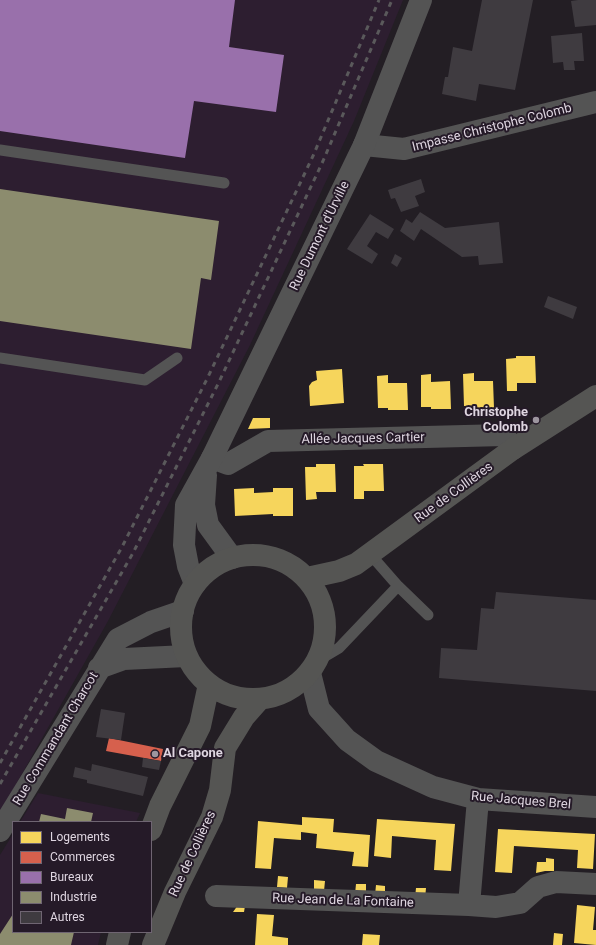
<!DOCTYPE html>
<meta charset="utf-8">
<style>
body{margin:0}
#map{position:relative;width:596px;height:945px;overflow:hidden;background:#231e24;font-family:Roboto,sans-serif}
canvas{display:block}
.legend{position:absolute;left:12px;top:821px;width:140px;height:112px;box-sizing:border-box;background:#251a28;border:1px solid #6f6572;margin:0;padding:5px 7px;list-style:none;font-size:12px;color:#dfd6e1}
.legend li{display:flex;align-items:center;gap:8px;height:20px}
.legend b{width:20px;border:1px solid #6f6572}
</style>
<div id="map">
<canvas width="596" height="945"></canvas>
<ul class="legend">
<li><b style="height:11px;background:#f6d55c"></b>Logements</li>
<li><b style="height:11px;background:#d6604d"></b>Commerces</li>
<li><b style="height:11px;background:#9970ab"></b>Bureaux</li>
<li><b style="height:11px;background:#8c8c6e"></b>Industrie</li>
<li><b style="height:11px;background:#3f3b40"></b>Autres</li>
</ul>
</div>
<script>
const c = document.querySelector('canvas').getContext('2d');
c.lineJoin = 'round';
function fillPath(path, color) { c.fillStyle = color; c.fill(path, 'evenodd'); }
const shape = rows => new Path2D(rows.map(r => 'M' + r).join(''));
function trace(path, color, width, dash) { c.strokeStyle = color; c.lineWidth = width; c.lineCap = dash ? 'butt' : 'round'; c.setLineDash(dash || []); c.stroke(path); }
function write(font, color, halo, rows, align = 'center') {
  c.font = font + ' Roboto,sans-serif'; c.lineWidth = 4; c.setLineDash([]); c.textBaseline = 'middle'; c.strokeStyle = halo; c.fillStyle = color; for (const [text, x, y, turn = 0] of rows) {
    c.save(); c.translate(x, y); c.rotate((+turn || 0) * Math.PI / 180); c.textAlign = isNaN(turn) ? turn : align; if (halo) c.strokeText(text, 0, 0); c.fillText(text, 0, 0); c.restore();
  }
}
fillPath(shape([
 [0,0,403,0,354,121,250,345,108,621,0,813],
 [38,793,140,813,136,822,20,822],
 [13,834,13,932,101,932,98,945,0,945,0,855]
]), '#2d1e30');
fillPath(shape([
 [516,356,535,356,536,383,517,383,517,391,507,391,506,359,516,358],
 [342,369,344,403,310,406,309,386,312,382,317,380,316,371],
 [474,373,474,381,493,381,494,408,474,409,474,406,464,406,463,374],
 [431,374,431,382,450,381,451,409,431,409,431,407,421,407,421,375],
 [388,375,388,383,407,383,408,410,388,410,388,408,378,408,377,376],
 [253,418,270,418,270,428,248,429],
 [316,464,335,464,336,492,316,492,317,499,306,500,305,467,316,467],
 [363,464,383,464,384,491,364,491,364,499,354,499,354,466,364,466],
 [254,488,254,493,273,492,273,488,293,488,293,516,273,516,273,514,235,516,234,489],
 [302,817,334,819,333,832,370,835,368,867,352,866,354,852,316,848,317,834,301,832,301,840,274,838,271,869,255,868,258,821,302,825],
 [377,819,455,824,451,871,434,870,436,840,392,836,391,858,374,856],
 [498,829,595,834,593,869,577,868,578,850,514,846,512,873,495,872],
 [546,858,554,859,554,871,545,871,536,873,537,862,546,862],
 [278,876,288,877,287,888,277,887],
 [314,880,325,881,324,891,314,890],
 [356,884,366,884,366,894,355,894],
 [376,885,385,886,385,896,375,895],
 [416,888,426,888,425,899,415,898],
 [246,900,244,912,233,912,238,905],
 [577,905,595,907,593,930,596,930,596,945,574,943],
 [257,914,274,915,272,936,288,938,288,945,255,945],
 [554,933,563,934,562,945,553,945],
 [363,934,380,935,379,945,362,945]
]), '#f6d55c');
fillPath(shape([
 [109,738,163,749,161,761,106,751]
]), '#d6604d');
fillPath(shape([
 [0,0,235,0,229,47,284,55,276,112,194,101,185,158,0,131]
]), '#9970ab');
fillPath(shape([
 [0,189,219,221,211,280,201,278,191,349,0,321],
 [67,808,93,813,91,822,39,822,41,814,65,819],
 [13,914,13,932,74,932,71,945,0,945,0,934]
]), '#8c8c6e');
fillPath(shape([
 [482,0,533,0,515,90,479,84,476,101,442,94,445,77,448,77,453,47,472,51],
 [578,0,596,0,596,25,575,27,571,1],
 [582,33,584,61,574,61,575,70,564,70,563,62,553,63,551,36],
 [421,179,425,192,415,196,419,206,401,212,395,198,391,199,388,190],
 [420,212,445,228,499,222,503,263,479,265,478,256,462,257,421,229,414,241,400,231,406,219,412,223],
 [370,214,394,229,388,239,376,232,367,246,378,254,372,264,347,249],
 [395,254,402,258,397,267,391,263],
 [548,296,577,307,573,319,544,307],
 [496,592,596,600,596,691,439,678,441,648,477,650,481,608,494,609],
 [101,709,125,713,121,740,96,737],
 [143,758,161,761,159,770,142,767],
 [92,764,148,777,143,796,87,783,87,780,73,777,75,767,91,771]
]), '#3f3b40');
trace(shape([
 [0,150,224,183],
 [0,358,145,380,177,358],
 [370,554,398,586,428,615],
 [317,661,339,648,398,586]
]), '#545454', 11);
trace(shape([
 [364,145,404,149,596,102],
 [212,458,228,464,268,441,504,435,513,449],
 [99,668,124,659,186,656],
 [310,673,319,709,347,740,376,761,433,787,478,799,596,807],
 [0,831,118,639,151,622,183,611],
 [216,896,469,905,478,799],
 [469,905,496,907,520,903,538,887,556,882,596,884]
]), '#545454', 22);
trace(shape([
 [206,475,204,505,208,525,232,558],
 [195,584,188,566,184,545,186,505,212,458,364,145,421,0]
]), '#545454', 22);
trace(shape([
 '181 627a72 72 0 1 1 144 0a72 72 0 1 1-144 0Z',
 [307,578,339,571,356,564,513,449,596,396],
 [151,830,160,806,200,726,209,684],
 [117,945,120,932],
 [153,945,175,892,212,817,220,790,225,748,244,717,259,700]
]), '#555553', 22);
trace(shape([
 [0,763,122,547,208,377,313,156,379,0],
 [0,784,133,553,219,382,323,161,392,0]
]), '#5a595b', 3, [5, 5]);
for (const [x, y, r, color] of [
 [536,420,4,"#9d969f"],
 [155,754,4,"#9d969f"]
]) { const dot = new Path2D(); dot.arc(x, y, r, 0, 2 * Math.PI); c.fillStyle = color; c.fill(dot); trace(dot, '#251a28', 1.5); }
write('13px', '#dfd6e1', '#251a28', [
 ["Impasse Christophe Colomb",492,128,-14],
 ["Rue Dumont d'Urville",320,236,-64],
 ["Allée Jacques Cartier",363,439,-1],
 ["Rue de Collières",454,493,-36],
 ["Rue Commandant Charcot",56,739,-59],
 ["Rue Jacques Brel",521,801,5],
 ["Rue de Collières",193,854,-65],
 ["Rue Jean de La Fontaine",343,901,2]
]);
write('bold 13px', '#dfd6e1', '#251a28', [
 ["Christophe",528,413],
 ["Colomb",528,428],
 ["Al Capone",163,754,"left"]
], 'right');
</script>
